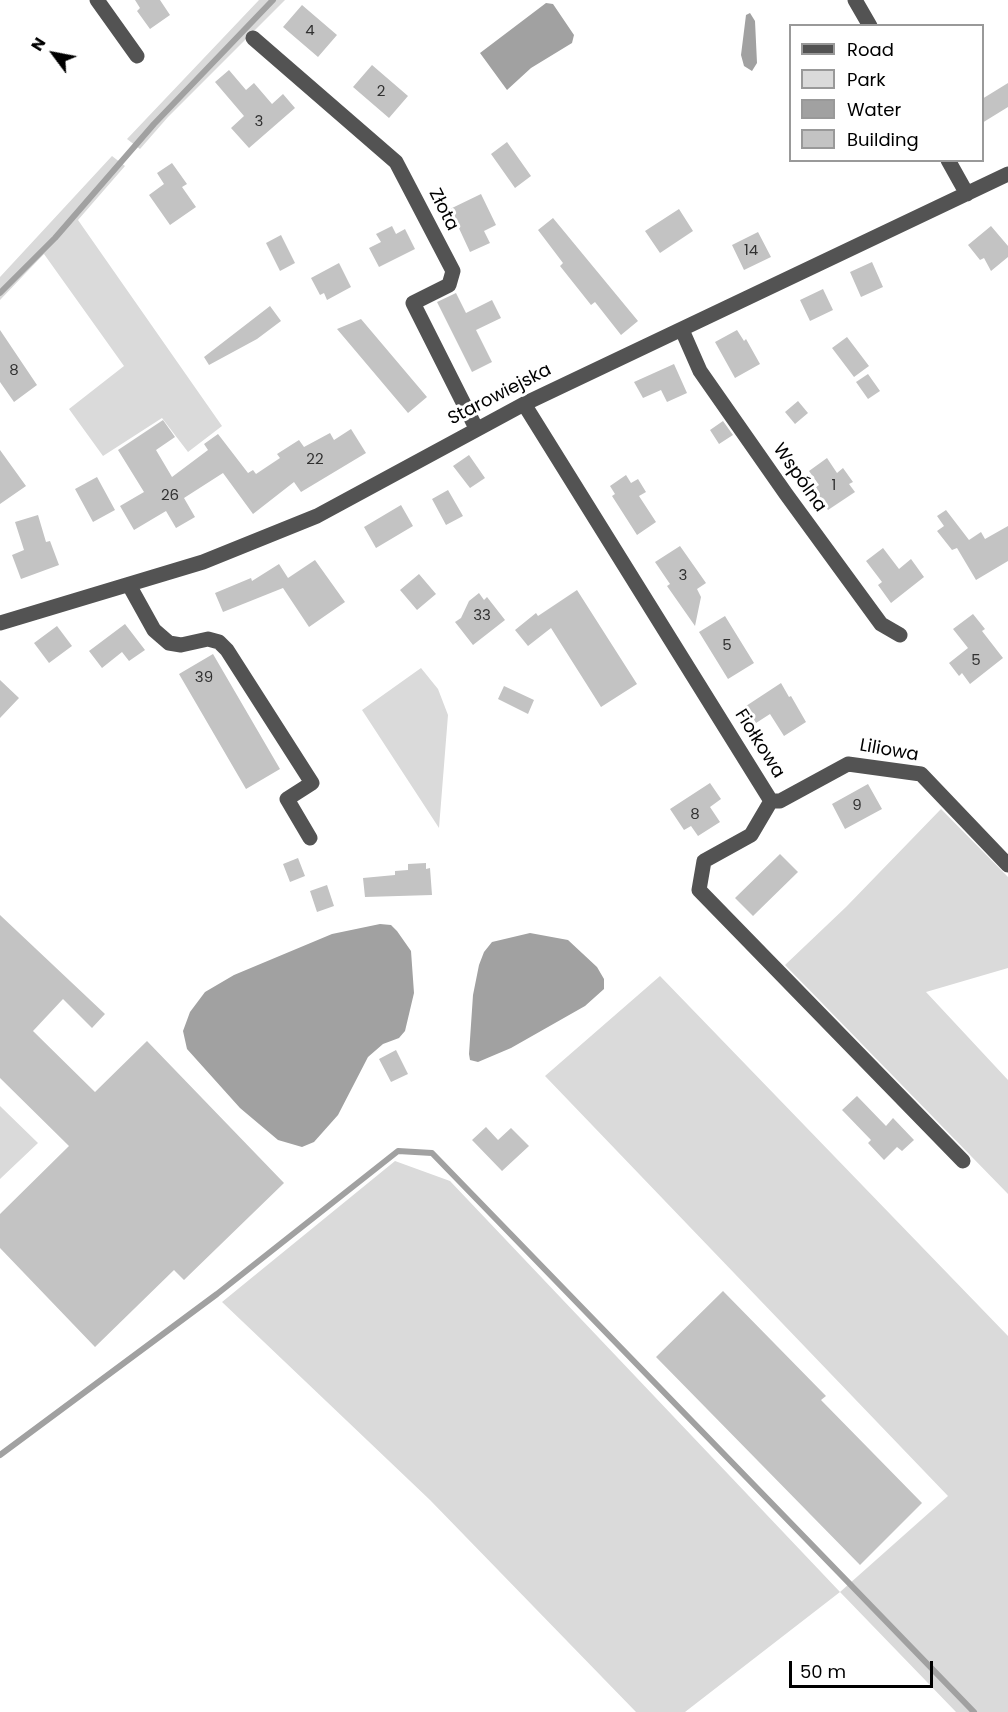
<!DOCTYPE html>
<meta charset="utf-8">
<style>
body{margin:0}
#map{position:relative;width:1008px;height:1712px;overflow:hidden;background:#fff;font-family:Poppins,sans-serif}
canvas{display:block}
.legend{position:absolute;left:789px;top:24px;width:195px;height:138px;box-sizing:border-box;background:#fff;border:2px solid #999;margin:0;padding:8px 10px;list-style:none;font-size:18px;color:#000}
.legend li{display:flex;align-items:center;gap:12px;height:30px}
.legend b{width:30px;border:2px solid #999}
.north{position:absolute;left:24px;top:24px;width:60px;height:60px;-webkit-text-stroke:4px #fff;paint-order:stroke;rotate:302deg;font-size:16px;font-weight:700;line-height:24px;text-align:center;color:#000}
.north::after{content:'';display:block;margin:auto;width:21px;height:27px;background:#000;clip-path:polygon(50% 0,100% 100%,50% 72%,0 100%)}
.scale{position:absolute;left:789px;top:1661px;width:144px;height:27px;box-sizing:border-box;border:3px solid #000;border-top:0;padding-left:8px;font-size:18px;line-height:21px;white-space:nowrap;color:#000;-webkit-text-stroke:4px #fff;paint-order:stroke}
</style>
<div id="map">
<canvas width="1008" height="1712"></canvas>
<ul class="legend">
<li><b style="height:8px;background:#535353"></b>Road</li>
<li><b style="height:16px;background:#dadada"></b>Park</li>
<li><b style="height:16px;background:#a1a1a1"></b>Water</li>
<li><b style="height:16px;background:#c3c3c3"></b>Building</li>
</ul>
<div class="north">N</div>
<div class="scale">50 m</div>
</div>
<script>
const c = document.querySelector('canvas').getContext('2d');
c.lineJoin = 'round';
function fillPath(path, color) { c.fillStyle = color; c.fill(path, 'evenodd'); }
const shape = rows => new Path2D(rows.map(r => 'M' + r).join(''));
function trace(path, color, width, dash) { c.strokeStyle = color; c.lineWidth = width; c.lineCap = dash ? 'butt' : 'round'; c.setLineDash(dash || []); c.stroke(path); }
function write(font, color, halo, rows, align = 'center') {
  c.font = font + ' Poppins,sans-serif'; c.lineWidth = 6; c.setLineDash([]); c.textBaseline = 'middle'; c.strokeStyle = halo; c.fillStyle = color; for (const [text, x, y, turn = 0] of rows) {
    c.save(); c.translate(x, y); c.rotate((+turn || 0) * Math.PI / 180); c.textAlign = isNaN(turn) ? turn : align; if (halo) c.strokeText(text, 0, 0); c.fillText(text, 0, 0); c.restore();
  }
}
fillPath(shape([
 [259,0,285,0,168,117,140,149,127,139],
 [112,156,125,166,78,220,222,426,188,452,162,418,103,456,69,409,124,366,44,254,0,300,0,277],
 [421,668,438,689,448,715,439,828,362,710],
 [941,809,1008,877,1008,968,926,992,1008,1080,1008,1194,785,965,846,907],
 [660,976,1008,1336,1008,1712,956,1712,840,1592,685,1712,636,1712,430,1500,222,1302,395,1161,450,1181,840,1592,948,1496,545,1076],
 [0,1106,38,1143,0,1179]
]), '#dadada');
fillPath(shape([
 [546,3,553,4,574,35,572,43,531,68,507,90,480,53],
 [750,13,755,21,757,63,752,71,744,66,741,55,746,15],
 [380,924,391,925,397,931,411,951,414,993,405,1031,399,1038,383,1044,368,1057,338,1115,314,1142,302,1147,278,1140,240,1108,187,1049,183,1031,190,1012,205,992,234,975,332,934],
 [530,933,568,940,597,967,604,979,604,989,585,1006,511,1048,478,1062,470,1060,469,1054,473,995,479,965,484,952,492,942]
]), '#a1a1a1');
trace(shape([
 [0,293,55,238,154,124,273,0],
 [0,1455,217,1294,398,1151,432,1153,974,1712]
]), '#a1a1a1', 6);
fillPath(shape([
 [135,0,160,0,170,15,150,29,137,11,140,8],
 [302,5,337,35,318,57,283,27],
 [372,65,408,96,389,118,353,87],
 [229,70,246,90,254,83,272,104,283,94,295,108,249,148,231,128,244,116,215,82],
 [1008,83,1008,107,982,123,982,99],
 [507,142,531,176,515,188,491,154],
 [172,163,187,184,182,187,196,207,170,225,149,195,164,184,157,173],
 [481,194,496,225,484,231,490,243,470,252,450,209],
 [679,209,693,231,660,253,645,231],
 [553,218,638,321,621,335,595,302,591,305,560,266,563,263,538,230],
 [392,226,396,234,405,229,415,249,379,267,369,248,381,242,376,234],
 [991,226,1008,246,1008,257,991,271,984,258,980,260,968,245],
 [758,232,771,257,744,270,732,245],
 [281,235,295,263,280,271,266,243],
 [872,262,883,287,861,297,850,272],
 [339,263,351,287,327,300,324,293,320,295,311,278],
 [823,289,833,310,810,321,800,300],
 [456,293,466,313,492,300,501,318,476,330,492,362,472,372,437,302],
 [270,306,281,321,257,339,209,365,204,357],
 [361,319,427,397,408,413,337,329],
 [0,330,37,385,14,402,0,382],
 [737,330,744,341,746,339,760,364,735,378,715,342],
 [847,337,869,366,854,377,832,348],
 [674,364,687,393,667,402,661,390,643,398,634,382],
 [868,374,880,391,868,399,856,382],
 [798,401,808,413,795,424,785,412],
 [163,420,175,437,156,450,172,477,208,450,204,444,218,434,248,473,253,470,256,474,280,458,277,454,299,440,304,447,330,433,334,440,351,429,366,453,301,492,294,482,253,514,223,473,184,498,195,517,176,528,166,511,134,530,120,506,144,492,118,450],
 [723,421,733,435,719,444,710,430],
 [0,450,26,486,0,504],
 [469,455,485,478,470,488,453,466],
 [827,458,837,473,843,468,853,482,849,484,855,492,828,510,818,495,820,494,816,487,819,485,809,471],
 [626,475,631,483,638,479,646,492,639,496,656,522,637,535,612,496,615,494,610,486],
 [97,477,115,510,93,522,75,489],
 [448,490,463,516,446,525,432,499],
 [401,505,413,526,376,548,364,527],
 [946,510,969,540,981,532,985,539,1008,526,1008,561,976,580,957,548,952,550,937,531,944,526,937,516],
 [38,515,46,542,50,541,59,565,21,579,12,555,24,550,15,522],
 [680,546,706,583,697,589,701,597,695,626,667,586,670,584,655,562],
 [883,548,899,569,911,559,924,577,891,603,878,585,882,582,866,561],
 [315,560,345,602,309,627,283,588,223,612,215,593,251,578,252,581,279,564,288,578],
 [419,574,436,594,417,610,400,590],
 [577,590,637,684,601,707,551,628,528,646,515,630,536,613,538,616],
 [479,593,484,600,487,597,505,620,473,645,455,622,461,618,469,601],
 [973,614,985,629,982,631,1003,658,970,684,962,673,959,676,949,663,968,648,953,629],
 [725,616,754,663,728,679,699,632],
 [125,624,145,650,129,661,122,652,102,668,89,651],
 [57,626,72,646,49,663,34,643],
 [213,654,280,769,246,789,179,674],
 [0,680,19,698,0,718],
 [781,683,789,697,791,696,806,722,784,736,770,714,756,723,746,706],
 [504,686,534,700,528,714,498,699],
 [710,783,721,799,710,807,720,822,698,836,691,826,684,830,670,809],
 [868,784,882,809,845,829,832,804],
 [780,854,798,872,753,916,735,898],
 [298,858,305,876,290,882,283,864],
 [426,863,426,869,430,868,432,895,365,897,363,878,395,875,395,871,408,870,408,864],
 [327,885,334,906,317,912,310,891],
 [0,915,105,1014,92,1028,63,999,33,1031,95,1092,147,1041,284,1183,184,1280,174,1270,95,1347,0,1248,0,1214,69,1146,0,1078],
 [396,1050,408,1074,391,1082,379,1059],
 [857,1096,886,1126,893,1118,914,1140,902,1151,897,1147,884,1160,868,1143,871,1140,842,1110],
 [486,1127,498,1140,511,1128,529,1146,502,1171,472,1140],
 [723,1291,826,1396,821,1400,922,1503,860,1565,656,1357]
]), '#c3c3c3');
trace(shape([
 [97,0,137,56],
 [855,0,870,26],
 [253,38,396,162,453,271,449,285,413,303,476,428],
 [948,160,967,194],
 [682,330,700,371,786,494,881,624,900,635],
 [524,404,771,801,751,835,704,861,699,890,963,1161],
 [129,585,154,630,169,643,181,645,208,639,219,642,227,650,312,783,287,799,310,838],
 [0,623,203,562,317,516,524,404,1008,174],
 [771,801,780,801,848,764,921,774,1008,865]
]), '#535353', 15);
write('15px', '#313131', null, [
 ["4",310,31],
 ["2",381,92],
 ["3",259,122],
 ["14",751,251],
 ["8",14,371],
 ["22",315,460],
 ["1",834,486],
 ["26",170,496],
 ["3",683,576],
 ["33",482,616],
 ["5",727,646],
 ["5",976,661],
 ["39",204,678],
 ["9",857,806],
 ["8",695,815]
]);
write('18px', '#000', '#fff', [
 ["Złota",443,210,63],
 ["Starowiejska",500,395,-27],
 ["Wspólna",799,478,55],
 ["Fiołkowa",759,744,58],
 ["Liliowa",889,751,10]
]);
</script>
